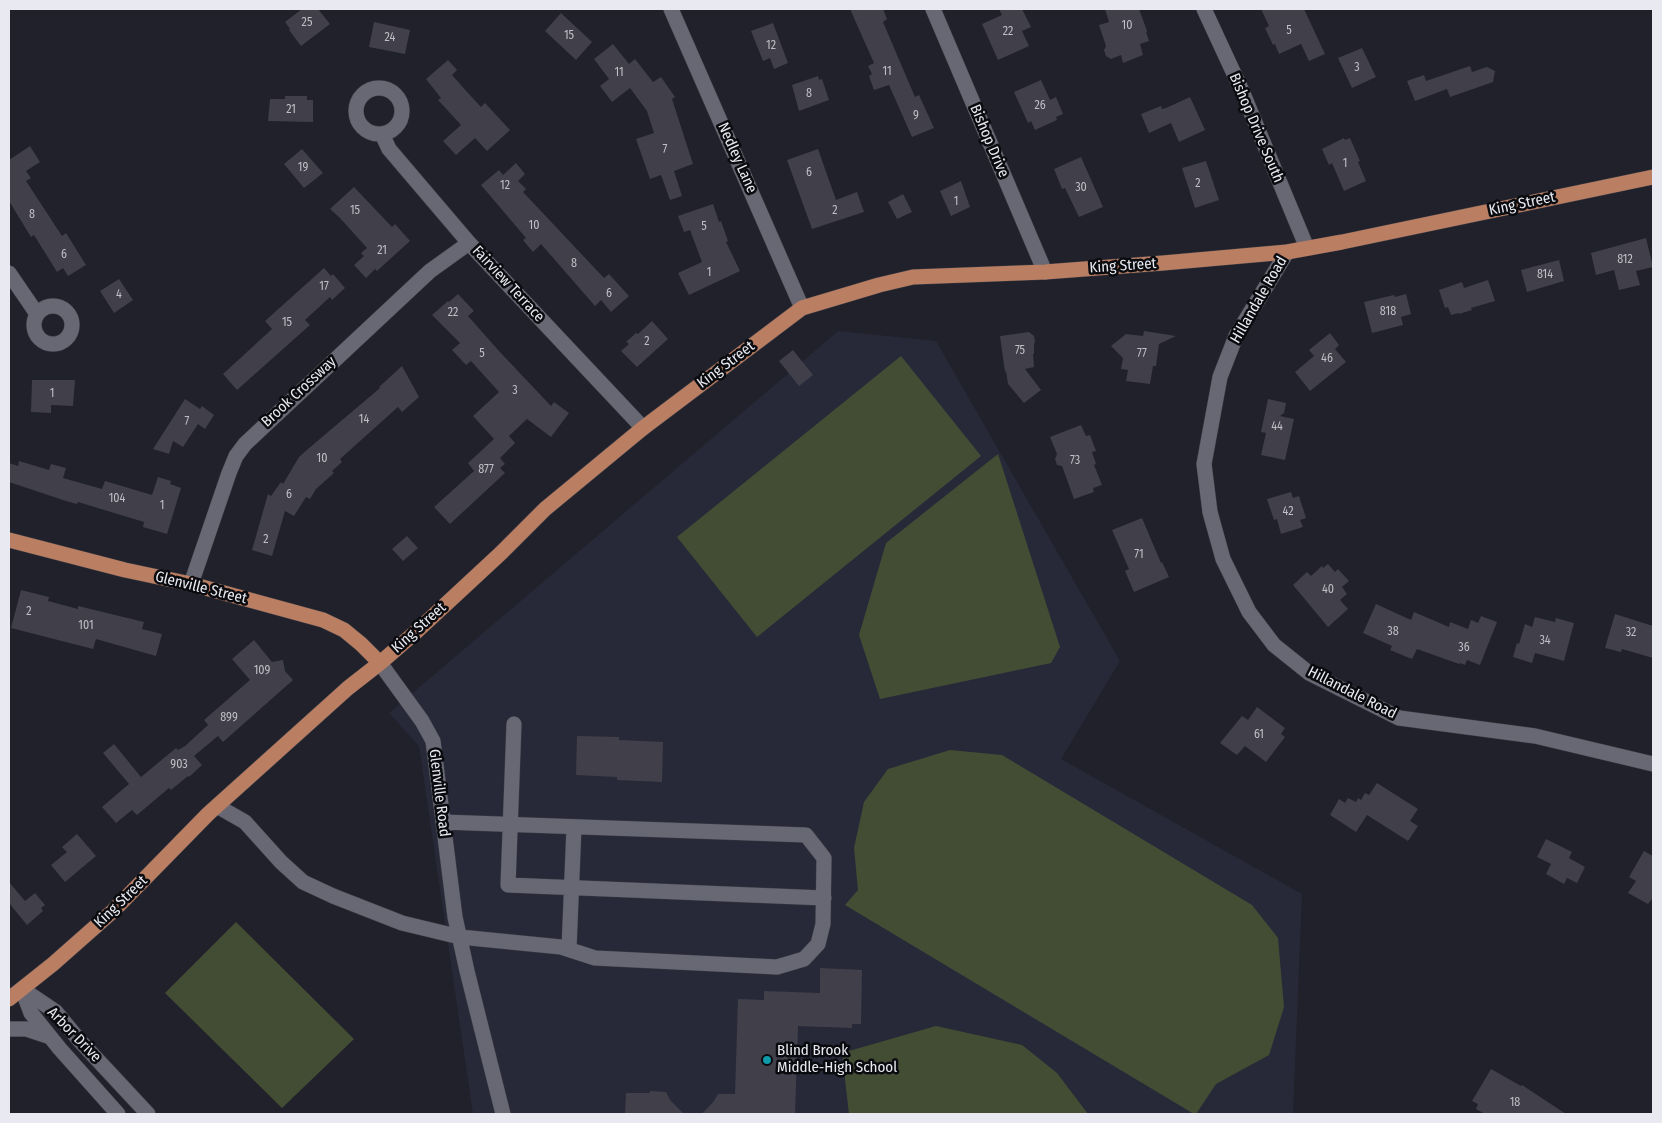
<!DOCTYPE html>
<style>
body{margin:0}
#map{position:relative;width:1662px;height:1123px;overflow:hidden;background:#20212a;font-family:"Fira Sans Condensed",sans-serif}
canvas{display:block}
.frame{position:absolute;inset:0;border:10px solid #e9eaf1;pointer-events:none}
</style>
<div id="map">
<canvas width="1662" height="1123"></canvas>
<div class="frame"></div>
</div>
<script>
const c = document.querySelector('canvas').getContext('2d');
c.lineJoin = 'round';
function fillPath(path, color) { c.fillStyle = color; c.fill(path, 'evenodd'); }
const shape = rows => new Path2D(rows.map(r => 'M' + r).join(''));
function trace(path, color, width, dash) { c.strokeStyle = color; c.lineWidth = width; c.lineCap = dash ? 'butt' : 'round'; c.setLineDash(dash || []); c.stroke(path); }
function write(font, color, halo, rows, align = 'center') {
  c.font = font + ' "Fira Sans Condensed",sans-serif'; c.lineWidth = 5; c.setLineDash([]); c.textBaseline = 'middle'; c.strokeStyle = halo; c.fillStyle = color; for (const [text, x, y, turn = 0] of rows) {
    c.save(); c.translate(x, y); c.rotate((+turn || 0) * Math.PI / 180); c.textAlign = isNaN(turn) ? turn : align; if (halo) c.strokeText(text, 0, 0); c.fillText(text, 0, 0); c.restore();
  }
}
fillPath(shape([
 [838,331,936,341,1120,661,1061,759,1302,894,1293,1114,473,1114,419,746,389,713]
]), '#282938');
fillPath(shape([
 [901,356,981,456,757,637,677,537],
 [998,454,1060,647,1051,663,880,699,859,635,886,543],
 [950,750,1002,755,1252,905,1278,938,1284,1007,1269,1055,1216,1084,1196,1114,1194,1114,845,905,858,890,854,848,864,802,888,769],
 [236,922,354,1039,282,1108,165,993],
 [936,1026,1022,1045,1057,1073,1088,1114,849,1114,842,1053]
]), '#434d34');
fillPath(shape([
 [302,9,318,9,330,24,301,46,289,30,290,29,285,22],
 [850,9,883,9,887,19,883,22,915,97,919,95,934,128,912,137,889,85,874,90,869,76,872,74,868,66,874,63],
 [999,9,1022,9,1031,27,1022,31,1029,46,998,60,982,24,1002,15],
 [1105,9,1139,9,1146,28,1147,32,1146,32,1149,41,1140,44,1143,55,1123,63,1121,55,1111,59,1106,56,1104,50,1106,46,1099,25,1109,22],
 [1261,9,1304,9,1325,54,1309,61,1301,44,1279,54,1275,44,1273,45,1265,28,1269,26],
 [561,13,592,42,576,60,545,31],
 [374,22,410,30,405,54,369,47],
 [773,23,788,63,774,69,770,58,763,61,751,31],
 [613,44,629,64,635,59,653,82,661,77,675,97,672,99,693,164,674,171,682,196,670,200,661,175,650,179,636,139,654,133,647,111,630,88,612,102,600,86,609,79,594,59],
 [1362,48,1376,77,1352,88,1338,58],
 [448,60,457,70,452,75,468,93,481,107,485,103,510,130,487,151,475,138,456,155,443,141,461,125,438,100,441,98,426,79],
 [1470,66,1472,72,1487,67,1495,71,1493,82,1450,97,1447,89,1415,101,1407,81,1424,75,1426,81],
 [818,76,819,80,822,79,829,100,799,111,792,85],
 [1041,80,1050,100,1056,97,1063,114,1056,117,1057,120,1035,130,1031,121,1028,123,1014,92],
 [285,96,307,96,307,100,313,100,313,122,268,121,270,99,285,99],
 [1190,97,1205,130,1179,142,1171,123,1149,133,1141,114,1161,106,1162,109,1166,108],
 [1344,138,1345,140,1350,138,1360,161,1358,162,1366,181,1344,191,1332,163,1329,165,1322,149],
 [30,146,40,162,26,171,31,178,26,181,62,236,66,233,86,265,68,276,63,268,57,272,34,235,31,237,9,201,9,160],
 [302,149,323,173,304,188,284,164],
 [818,149,836,200,857,192,864,212,812,229,787,160],
 [1081,157,1103,207,1079,217,1065,188,1062,189,1054,169],
 [1206,161,1219,200,1195,208,1182,168],
 [516,163,525,174,518,181,526,189,523,192,604,278,609,274,629,296,611,312,601,300,595,306,541,244,533,252,523,240,526,238,481,185,499,170,503,175],
 [961,181,970,207,951,216,940,191],
 [354,187,392,227,395,224,410,241,377,271,375,269,366,278,354,265,364,256,361,253,367,248,340,218,330,209],
 [903,194,912,212,897,219,888,202],
 [713,204,719,222,721,221,728,241,726,242,740,271,689,295,678,273,702,262,690,230,684,232,678,216],
 [1646,238,1653,267,1636,271,1640,285,1619,290,1614,270,1596,275,1591,253],
 [1559,260,1564,281,1527,292,1521,270],
 [324,268,331,276,333,274,345,288,332,300,330,297,305,320,310,325,237,390,223,374,272,329,265,321],
 [119,279,133,300,114,313,100,291],
 [1488,280,1495,301,1471,308,1472,310,1459,314,1459,313,1451,315,1448,307,1445,308,1439,290,1462,282,1464,288],
 [458,294,474,311,468,316,499,351,551,406,554,402,569,413,551,437,527,419,509,436,515,443,500,458,505,464,500,468,505,473,450,524,434,507,474,471,468,463,494,439,473,416,499,392,471,361,466,365,452,350,460,343,432,315,448,301,449,302],
 [1406,294,1411,314,1401,317,1403,325,1372,333,1364,302,1394,295,1395,297],
 [652,321,668,339,637,367,621,351,629,344,626,342,636,333,638,334],
 [1144,331,1176,336,1159,344,1156,366,1153,366,1150,384,1126,381,1128,370,1121,369,1123,358,1111,346,1126,334,1143,336],
 [1029,332,1034,336,1035,342,1034,344,1034,354,1033,354,1034,367,1025,369,1041,390,1024,403,1008,384,1006,371,1005,372,1000,336],
 [1330,333,1339,345,1335,349,1346,362,1310,391,1295,372,1314,356,1309,350],
 [793,350,813,375,799,386,779,361],
 [402,366,419,397,402,412,398,407,340,459,342,462,332,471,334,473,316,489,310,499,306,497,294,516,285,511,272,556,252,550,268,494,271,496,281,482,283,484,299,457,308,449,380,388,379,387],
 [32,380,75,380,73,406,51,405,51,413,31,412],
 [185,399,200,409,202,406,214,415,205,429,198,424,183,447,173,441,169,454,153,449],
 [1268,399,1286,403,1284,413,1280,416,1294,419,1285,460,1261,455,1266,433,1261,432],
 [1081,425,1086,436,1090,435,1096,451,1092,452,1096,464,1094,465,1102,485,1093,488,1094,492,1074,499,1062,466,1057,465,1055,459,1057,454,1050,437],
 [19,461,49,470,51,464,66,468,63,478,102,489,105,481,152,495,158,477,171,481,170,484,181,488,167,534,143,527,144,522,78,502,77,504,66,501,9,482,9,463,18,466],
 [1291,492,1293,498,1299,496,1306,518,1300,520,1303,527,1281,534,1277,519,1274,520,1267,499],
 [1142,518,1161,563,1162,562,1169,577,1134,592,1125,571,1129,569,1112,530],
 [407,536,418,548,403,561,392,549],
 [1328,564,1335,572,1338,569,1349,581,1342,587,1347,594,1340,600,1348,609,1328,627,1293,585,1307,572,1311,576,1322,566,1323,568],
 [21,590,49,597,48,601,78,609,78,606,144,622,142,629,162,634,156,656,96,639,93,649,11,628],
 [1376,604,1411,620,1414,612,1449,627,1450,622,1468,629,1471,620,1478,623,1481,616,1497,622,1480,665,1467,660,1465,665,1460,663,1459,664,1417,649,1412,659,1390,650,1392,646,1363,633],
 [1615,614,1653,626,1653,658,1622,649,1621,652,1605,648],
 [1535,617,1555,622,1556,618,1574,623,1564,661,1535,653,1532,663,1513,657,1517,643,1519,644,1525,624,1532,627],
 [254,640,272,662,283,660,285,671,293,680,223,742,218,736,194,756,202,765,189,777,188,776,171,790,169,788,137,815,132,810,116,823,102,807,129,784,103,753,114,744,141,777,176,748,178,750,185,746,208,725,204,720,250,680,232,659],
 [1257,707,1285,728,1281,734,1285,737,1266,762,1245,746,1237,755,1220,743,1242,716,1248,720],
 [577,736,619,737,619,740,663,742,662,782,617,780,617,777,576,775],
 [1377,783,1418,809,1410,821,1418,826,1408,841,1367,815,1356,832,1330,815,1339,799,1345,803,1348,798,1356,802,1358,798,1361,800,1365,793,1369,795],
 [77,834,96,856,65,882,51,865,67,852,62,847],
 [1546,839,1572,852,1569,858,1585,867,1577,883,1567,878,1564,884,1546,874,1551,864,1537,857],
 [1644,851,1653,856,1653,898,1648,904,1628,893,1636,881,1629,877],
 [9,882,25,901,35,893,45,905,41,908,43,911,27,925,9,903],
 [820,968,862,970,861,1024,852,1024,852,1028,798,1026,795,1114,702,1114,714,1101,718,1094,735,1094,738,999,764,1000,764,991,820,993],
 [1491,1069,1521,1086,1522,1085,1566,1114,1485,1114,1476,1109,1478,1104,1472,1101],
 [650,1091,666,1092,670,1100,684,1114,625,1114,626,1093,650,1093]
]), '#413f4a');
const minor = shape([
 [671,9,802,308],
 [933,9,1045,272],
 [1204,9,1242,91,1307,248],
 '356 111a23 23 0 1 1 46 0a23 23 0 1 1-46 0Z',
 [382,134,389,149,469,243,643,428],
 [1287,252,1236,336,1220,377,1204,464,1210,512,1223,559,1249,612,1274,645,1309,673,1399,718,1535,736,1653,764],
 [9,273,37,314],
 '34 325a19 19 0 1 1 38 0a19 19 0 1 1-38 0Z',
 [191,584,229,473,236,456,245,444,430,271,469,243],
 [380,663,422,721,433,741,455,917,467,971,503,1114],
 [514,724,508,885,824,898],
 [217,806,245,822,281,862,303,882,333,896,402,923,460,937,561,947,595,958,777,967,804,959,818,944,823,924,824,858,806,835,443,822],
 [569,949,574,827],
 [22,989,56,1012,80,1041,148,1114],
 [22,989,31,1013,60,1049,118,1114],
 [9,1029,26,1029,50,1037]
]);
const major = shape([
 [9,540,125,570,191,584,323,620,344,630,361,644,380,663],
 [9,999,53,964,113,911,208,814,348,688,380,663,417,631,501,553,545,509,643,428,802,308,879,285,913,277,1045,272,1163,263,1287,252,1342,242,1653,177]
]);
trace(minor, '#3b3b44', 16);
trace(major, '#3b3b44', 16);
trace(minor, '#676873', 15);
trace(major, '#ba7e62', 15);
for (const [x, y, r, color] of [
 [767,1060,5,"#0f9aa8"]
]) { const dot = new Path2D(); dot.arc(x, y, r, 0, 2 * Math.PI); c.fillStyle = color; c.fill(dot); trace(dot, '#0a0b0f', 2); }
write('12px', '#bfbfc7', null, [
 ["25",307,23],
 ["10",1127,26],
 ["5",1289,31],
 ["22",1008,32],
 ["15",569,36],
 ["24",390,38],
 ["12",771,46],
 ["3",1357,68],
 ["11",887,72],
 ["11",619,73],
 ["8",809,94],
 ["26",1040,106],
 ["21",291,110],
 ["9",916,116],
 ["7",665,150],
 ["1",1345,164],
 ["19",303,168],
 ["6",809,173],
 ["2",1198,184],
 ["12",505,186],
 ["30",1081,188],
 ["1",956,202],
 ["15",355,211],
 ["2",835,211],
 ["8",32,215],
 ["10",534,226],
 ["5",704,227],
 ["21",382,251],
 ["6",64,255],
 ["812",1625,260],
 ["8",574,264],
 ["1",709,273],
 ["814",1545,275],
 ["17",324,287],
 ["6",609,294],
 ["4",119,295],
 ["818",1388,312],
 ["22",453,313],
 ["15",287,323],
 ["2",647,342],
 ["75",1020,351],
 ["5",482,354],
 ["77",1142,354],
 ["46",1327,359],
 ["3",515,391],
 ["1",52,394],
 ["14",364,420],
 ["7",187,422],
 ["44",1277,427],
 ["10",322,459],
 ["73",1075,461],
 ["877",486,470],
 ["6",289,495],
 ["104",117,499],
 ["1",162,506],
 ["42",1288,512],
 ["2",266,540],
 ["71",1139,555],
 ["40",1328,590],
 ["2",29,612],
 ["101",86,626],
 ["38",1393,632],
 ["32",1631,633],
 ["34",1545,641],
 ["36",1464,648],
 ["109",262,671],
 ["899",229,718],
 ["61",1259,735],
 ["903",179,765],
 ["18",1515,1103]
]);
write('15px', '#e9eaf1', '#0a0b0f', [
 ["Bishop Drive South",1256,128,67],
 ["Bishop Drive",989,141,67],
 ["Nedley Lane",737,158,66],
 ["King Street",1522,204,-12],
 ["King Street",1123,266,-4],
 ["Fairview Terrace",508,284,47],
 ["Hillandale Road",1259,300,-60],
 ["King Street",726,365,-37],
 ["Brook Crossway",299,392,-43],
 ["Glenville Street",201,588,14],
 ["King Street",419,628,-42],
 ["Hillandale Road",1352,693,27],
 ["Glenville Road",439,793,83],
 ["King Street",121,902,-44],
 ["Arbor Drive",74,1035,46]
]);
write('15px', '#e9eaf1', '#0a0b0f', [
 ["Blind Brook",777,1051],
 ["Middle-High School",777,1068]
], 'left');
</script>
